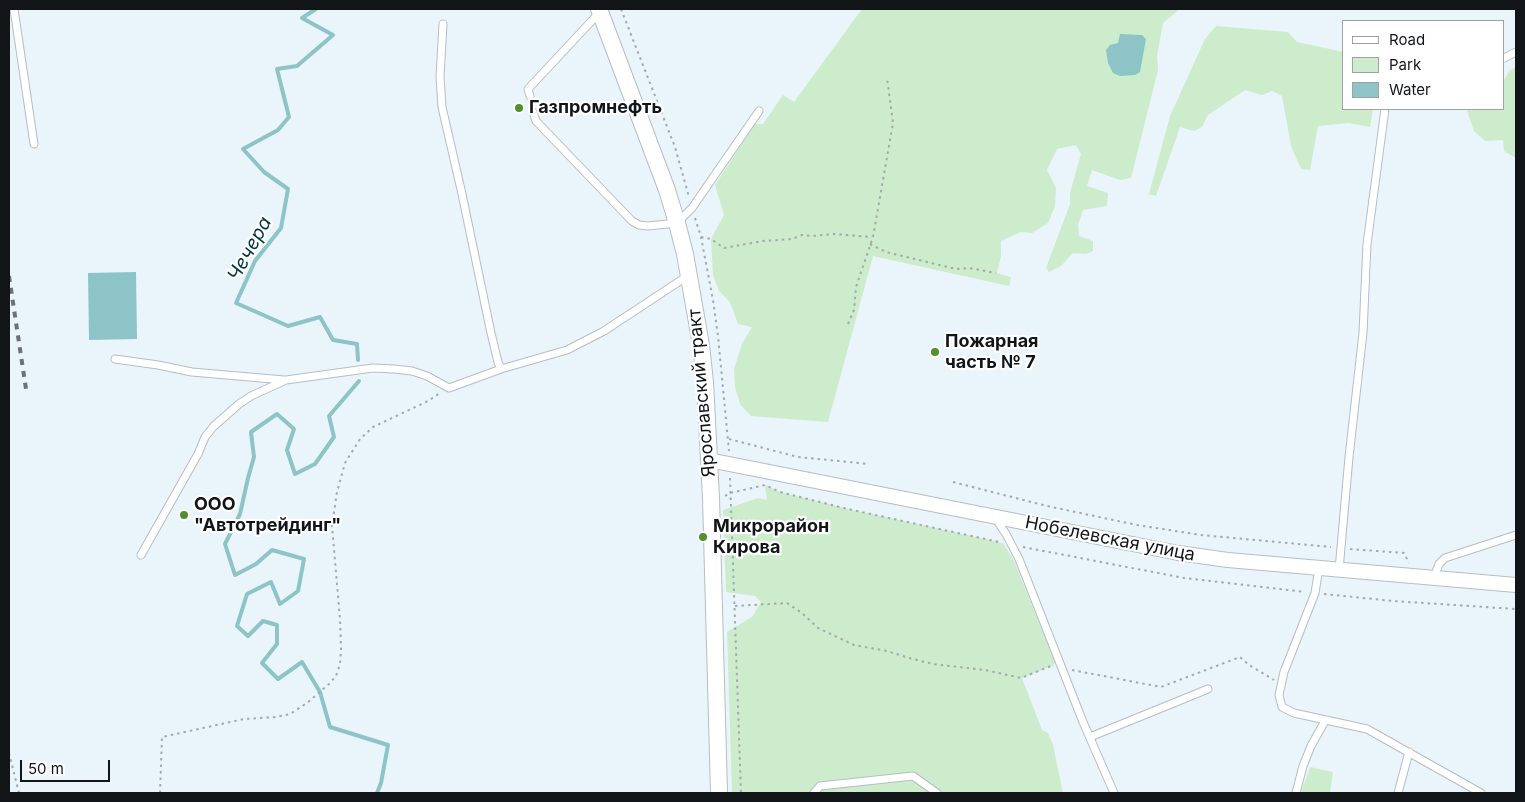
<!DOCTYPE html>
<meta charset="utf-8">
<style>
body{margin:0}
#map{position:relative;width:1525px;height:802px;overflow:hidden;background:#eaf4fb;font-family:Inter,sans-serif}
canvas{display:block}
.frame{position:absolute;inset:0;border:10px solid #121518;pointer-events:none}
.legend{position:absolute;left:1342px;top:20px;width:162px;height:90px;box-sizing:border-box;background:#fff;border:1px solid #a0a1a3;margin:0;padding:6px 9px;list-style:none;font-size:15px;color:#121518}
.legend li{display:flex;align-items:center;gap:10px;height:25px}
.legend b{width:25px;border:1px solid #a0a1a3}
.scale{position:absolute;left:20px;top:760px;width:90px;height:22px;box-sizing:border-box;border:2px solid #121518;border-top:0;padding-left:6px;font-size:15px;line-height:18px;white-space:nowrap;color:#121518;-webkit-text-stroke:4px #fff;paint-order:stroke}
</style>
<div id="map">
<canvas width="1525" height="802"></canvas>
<div class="frame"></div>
<ul class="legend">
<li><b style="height:6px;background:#fff"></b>Road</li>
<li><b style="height:14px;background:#cdeccb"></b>Park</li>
<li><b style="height:14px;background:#8cc4c7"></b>Water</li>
</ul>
<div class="scale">50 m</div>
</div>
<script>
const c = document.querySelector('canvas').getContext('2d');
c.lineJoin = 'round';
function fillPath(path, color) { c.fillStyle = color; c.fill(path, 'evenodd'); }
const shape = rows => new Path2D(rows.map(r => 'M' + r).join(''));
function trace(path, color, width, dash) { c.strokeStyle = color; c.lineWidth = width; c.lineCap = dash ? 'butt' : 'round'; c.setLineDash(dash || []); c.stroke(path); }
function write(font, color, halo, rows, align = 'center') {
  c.font = font + ' Inter,sans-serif'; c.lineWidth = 4.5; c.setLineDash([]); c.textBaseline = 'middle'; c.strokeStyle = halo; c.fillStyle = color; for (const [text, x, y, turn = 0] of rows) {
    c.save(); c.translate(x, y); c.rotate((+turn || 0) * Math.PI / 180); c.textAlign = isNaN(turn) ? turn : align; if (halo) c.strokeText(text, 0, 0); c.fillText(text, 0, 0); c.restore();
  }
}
fillPath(shape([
 [862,9,1180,9,1163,23,1157,56,1158,70,1131,178,1120,180,1092,170,1087,186,1108,193,1107,206,1083,210,1078,225,1079,236,1093,241,1093,251,1086,254,1073,253,1061,266,1049,272,1046,268,1070,204,1070,193,1081,154,1076,145,1057,149,1047,170,1056,188,1055,206,1048,223,1032,233,1021,232,1001,241,1001,256,997,273,1011,277,1009,286,873,256,828,422,751,416,740,404,735,387,734,369,742,344,752,327,738,324,730,302,719,291,713,275,711,239,724,215,715,185,755,124,763,124,783,95,794,102],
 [1216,26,1288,32,1297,42,1344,52,1344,109,1373,109,1370,127,1349,123,1318,126,1310,170,1301,169,1291,146,1282,96,1272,91,1262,95,1245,90,1208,115,1202,127,1194,131,1180,127,1156,196,1149,194,1170,116,1205,39],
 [1516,67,1516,158,1504,151,1503,140,1485,141,1474,131,1467,111,1471,109,1504,109,1504,80,1510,70],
 [765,485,780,492,848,509,1003,543,1014,561,1055,662,1054,665,1022,678,1042,730,1048,733,1053,745,1063,793,732,793,727,632,752,617,761,602,755,596,726,592,723,510,758,498,767,500],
 [1310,767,1333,772,1330,793,1301,793]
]), '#cdeccb');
fillPath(shape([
 [1120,34,1142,35,1146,39,1140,72,1135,75,1120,76,1113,73,1108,63,1106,50,1110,45,1118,43],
 [136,272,137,339,89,340,88,273]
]), '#8cc4c7');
trace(shape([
 [316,9,302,18,333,35,297,66,277,69,289,117,278,130,243,149,264,172,288,189,281,228,255,261,236,303,288,326,320,317,333,340,357,344,358,360],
 [359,381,329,416,334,437,315,464,295,474,287,450,294,429,277,414,251,432,254,457,248,478,240,514,225,544,235,575,256,564,272,550,304,559,298,591,280,604,271,582,247,594,237,626,248,636,263,621,277,625,277,644,262,663,278,679,302,662,320,692,330,727,388,745,381,783,377,793]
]), '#8cc4c7', 4);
const service = shape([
 [14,9,34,144],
 [443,24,440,77,442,107,462,194,491,333,498,362,501,369],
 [1504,58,1516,52],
 [530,96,528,89,600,12],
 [533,112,536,121,632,221,639,225,648,226,677,223,692,208,759,111],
 [115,359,158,365,192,372,284,380],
 [996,519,1006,534,1019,559,1083,722,1114,793],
 [141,555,198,454,205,437,214,426,239,404,251,396,286,380,373,368,394,369,412,371,427,376,449,388,501,369,567,350,604,331,689,275],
 [1319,568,1315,593,1284,672,1279,695,1282,707,1294,713,1367,729,1481,793],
 [1339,570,1349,457,1363,333,1367,244,1385,109],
 [1434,577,1439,564,1445,558,1516,535],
 [1090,737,1208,689],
 [814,793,820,786,913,776,937,793],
 [1296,793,1303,766,1311,746,1325,721],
 [1398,793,1409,752]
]);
const minor = shape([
 [709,460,1178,553,1228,560,1516,585]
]);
const tertiary = shape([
 [599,9,667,190,677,223,685,254,701,345,705,382,711,498,719,793]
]);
trace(service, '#b5bec4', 9);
trace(minor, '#b5bec4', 16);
trace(tertiary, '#b5bec4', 18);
trace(shape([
 [621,9,675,147,689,197],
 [695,218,701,237,713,300,718,336,729,451],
 [701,237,711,239,724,248,763,241,792,239,802,235,812,236,834,234,872,237],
 [870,244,886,252,956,269,969,268,996,273],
 [848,324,854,310,856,287,873,237,893,123,887,78],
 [729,439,798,457,869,464],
 [730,478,741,793],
 [953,482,1047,506,1137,525,1201,535,1331,547],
 [725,496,730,493,765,485,780,492,848,509,999,542],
 [1023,547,1184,578,1305,592],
 [1350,549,1404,553,1409,563],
 [1324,594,1393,601,1516,609],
 [735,606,787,603,802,613,818,628,854,645,887,651,909,658,933,664,985,670,1021,678,1051,666],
 [1072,670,1161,687,1240,657,1249,665,1274,680],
 [9,753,19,793],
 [160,793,162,737,244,719,276,717,290,714,307,703,329,684,336,676,340,664,341,649,340,619,332,526,337,492,345,463,360,439,373,427,428,401,440,393]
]), '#a2aaaf', 2, [2.5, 4]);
trace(service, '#fff', 7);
trace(minor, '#fff', 14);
trace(tertiary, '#fff', 16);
trace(shape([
 [9,276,26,389]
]), '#6b7176', 4, [6, 6]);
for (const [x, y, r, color] of [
 [519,108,5,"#538f2d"],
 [935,352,5,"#538f2d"],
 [184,515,5,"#538f2d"],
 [703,537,5,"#538f2d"]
]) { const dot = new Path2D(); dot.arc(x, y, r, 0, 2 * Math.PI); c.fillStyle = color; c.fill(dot); trace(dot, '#fff', 2); }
write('bold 18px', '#121518', '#fff', [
 ["Газпромнефть",529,108],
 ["Пожарная",945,342],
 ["часть № 7",945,363],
 ["ООО",194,505],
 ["\"Автотрейдинг\"",194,526],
 ["Микрорайон",713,527],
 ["Кирова",713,548]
], 'left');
write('18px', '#121518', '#fff', [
 ["Ярославский тракт",702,393,-95],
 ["Нобелевская улица",1110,539,11]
]);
write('italic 19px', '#00373a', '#fff', [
 ["Чечера",250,249,-61]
]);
</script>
